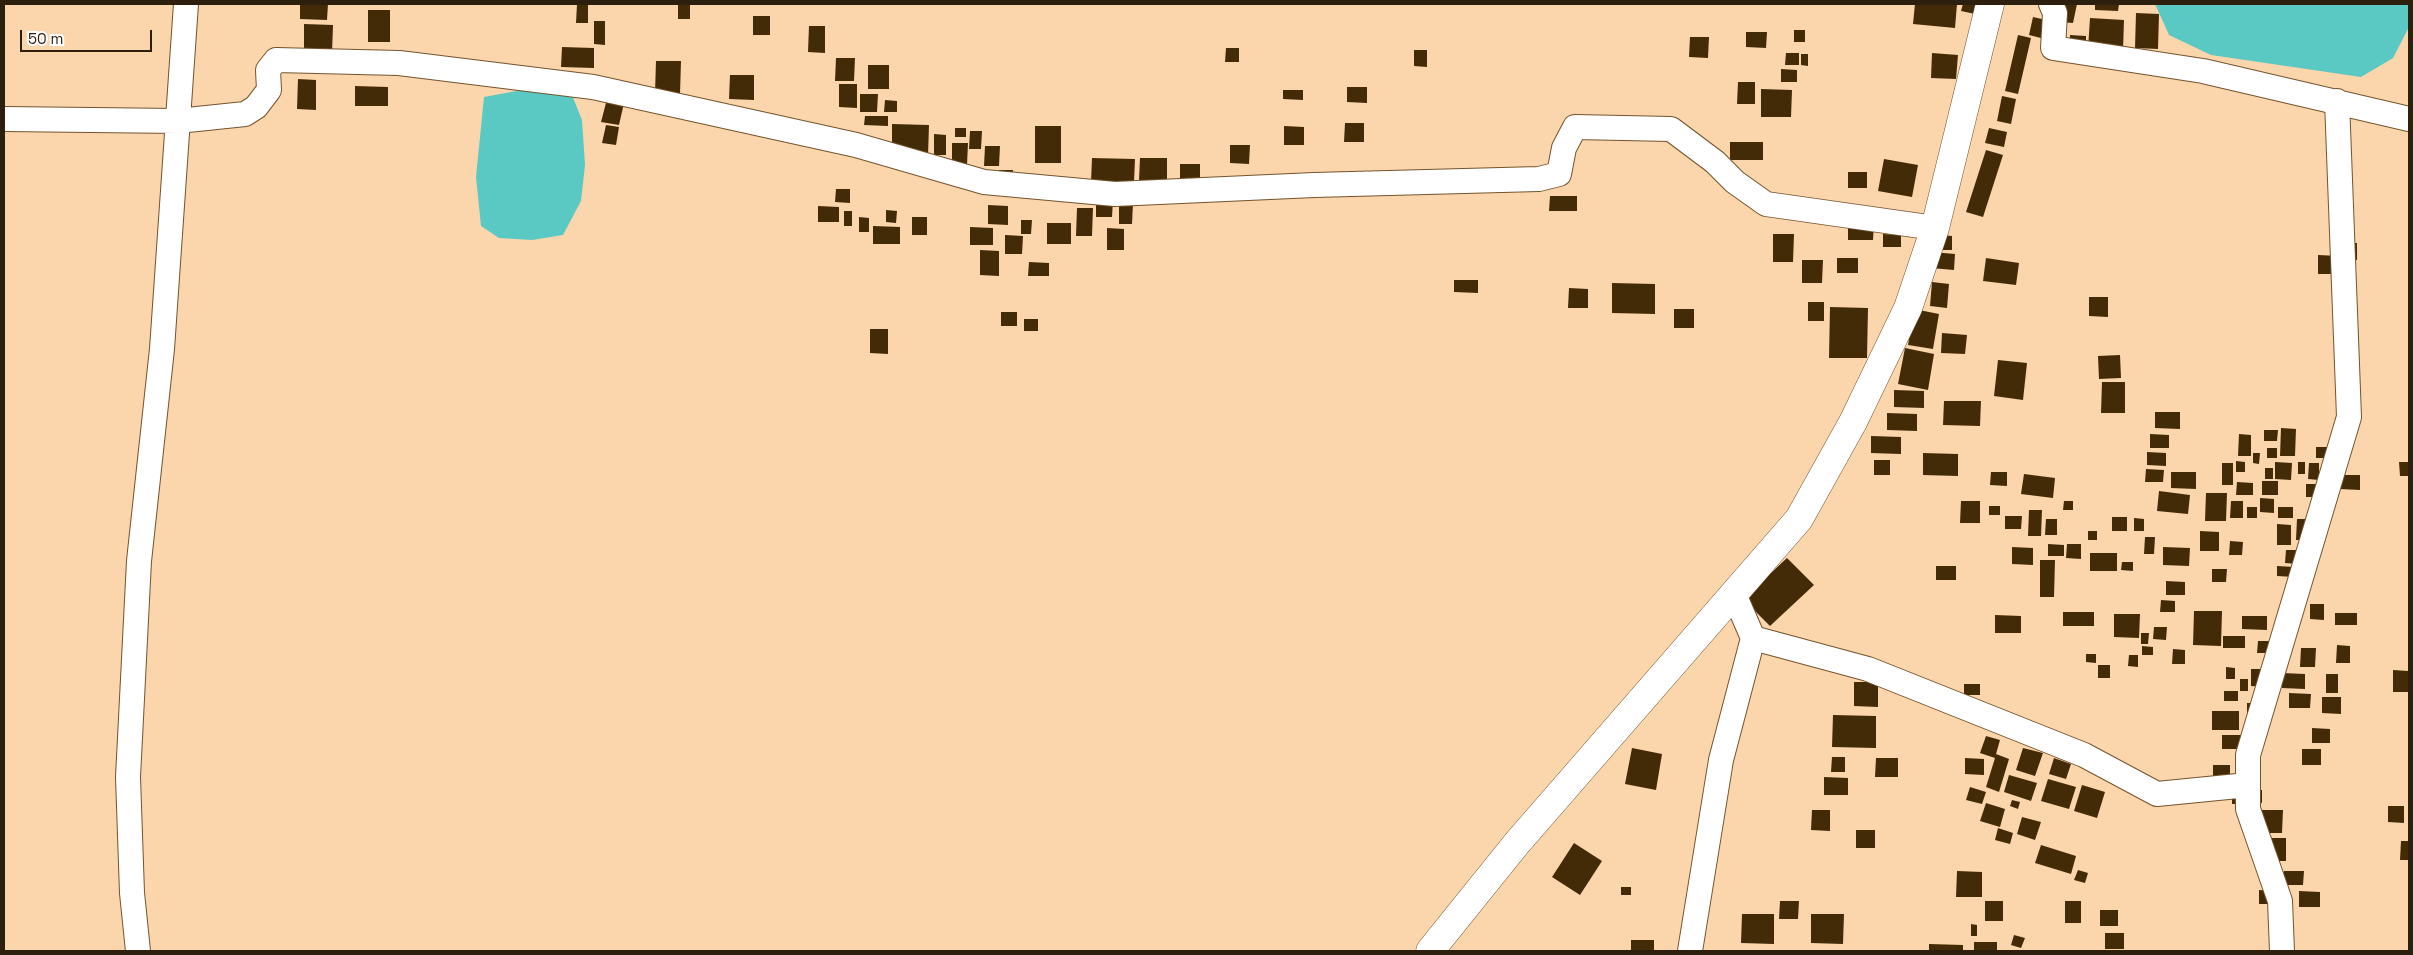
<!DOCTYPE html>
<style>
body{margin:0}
#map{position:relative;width:2413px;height:955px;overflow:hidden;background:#fbd6ac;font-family:"Space Grotesk",sans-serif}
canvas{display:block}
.frame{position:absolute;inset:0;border:5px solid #2c1f0e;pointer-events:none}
.scale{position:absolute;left:20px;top:30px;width:132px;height:22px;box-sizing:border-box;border:2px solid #2c1f0e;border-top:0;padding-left:6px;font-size:15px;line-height:18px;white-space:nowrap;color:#2c1f0e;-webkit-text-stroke:4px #fefefe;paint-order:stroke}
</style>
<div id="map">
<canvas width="2413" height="955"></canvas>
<div class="frame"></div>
<div class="scale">50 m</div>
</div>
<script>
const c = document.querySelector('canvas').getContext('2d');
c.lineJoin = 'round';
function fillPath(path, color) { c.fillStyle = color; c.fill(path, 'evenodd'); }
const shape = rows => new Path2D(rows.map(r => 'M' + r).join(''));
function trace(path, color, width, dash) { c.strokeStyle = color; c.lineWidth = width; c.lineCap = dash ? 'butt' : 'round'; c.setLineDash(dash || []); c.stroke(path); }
fillPath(shape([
 [2155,4,2409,4,2409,27,2393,58,2361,77,2211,55,2169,35],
 [522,90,552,91,572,95,582,120,585,165,581,201,563,235,532,240,499,238,481,226,476,177,484,97]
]), '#5ac8c3');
fillPath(shape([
 [300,4,328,4,327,20,300,19],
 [577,4,588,4,588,23,576,23],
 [678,4,690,4,690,19,678,19],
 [1915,4,1957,4,1955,28,1913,24],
 [1963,4,1977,4,1975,14,1961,11],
 [2065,4,2077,4,2073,23,2060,22],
 [2095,4,2119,4,2118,11,2095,10],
 [368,10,390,10,390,42,368,42],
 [2136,13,2159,14,2158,49,2135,48],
 [753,16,770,16,770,35,753,35],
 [2033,17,2046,20,2041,38,2029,35],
 [2090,18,2124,20,2123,50,2088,49],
 [594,21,605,21,605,45,594,44],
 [304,24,333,25,332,53,304,52],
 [809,26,825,26,825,53,808,52],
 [1794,30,1805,30,1805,42,1794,42],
 [1746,32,1767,32,1766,48,1746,47],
 [2018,35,2031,38,2018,94,2005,91],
 [2070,35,2086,36,2086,49,2070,48],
 [1690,37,1709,37,1708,58,1689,57],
 [562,47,594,48,594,68,561,67],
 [1226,48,1239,48,1239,62,1225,62],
 [1414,50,1427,50,1427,67,1414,66],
 [1786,53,1799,53,1799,65,1785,65],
 [1932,53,1958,55,1956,79,1931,78],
 [1801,54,1808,54,1808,66,1801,65],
 [836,58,855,58,854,81,835,81],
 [656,61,681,61,680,94,655,93],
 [868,65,889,65,889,89,868,89],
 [1781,69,1797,70,1797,82,1781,82],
 [730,75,754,75,754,100,729,99],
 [298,79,316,80,316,110,297,109],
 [1738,82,1755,82,1755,104,1737,104],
 [839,84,857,84,857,108,839,107],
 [355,86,388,87,388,106,355,106],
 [1347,87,1367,87,1367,103,1347,102],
 [1761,89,1792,90,1791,117,1761,117],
 [1283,90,1303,90,1303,100,1283,99],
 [860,94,878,94,877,112,860,112],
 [2002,96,2016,99,2011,124,1997,121],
 [607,99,624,103,619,125,601,122],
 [885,100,897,101,897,112,884,112],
 [865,116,888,116,888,126,864,125],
 [1345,123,1364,123,1364,142,1344,142],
 [892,124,929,125,928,156,892,155],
 [606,125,619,127,616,145,602,143],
 [1035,126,1061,126,1061,163,1035,163],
 [1284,126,1304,127,1304,145,1284,145],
 [955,128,966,128,966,137,955,137],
 [1989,128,2007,132,2004,147,1985,143],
 [970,131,982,131,981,149,969,149],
 [934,134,946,135,946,155,934,155],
 [1730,142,1763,142,1763,160,1730,160],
 [952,143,968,143,967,165,952,164],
 [1230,145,1250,145,1249,164,1230,163],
 [985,146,1000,146,999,166,984,166],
 [1986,150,2003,155,1983,217,1966,212],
 [1092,158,1135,159,1134,182,1091,182],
 [1140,158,1167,158,1167,181,1139,181],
 [1884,159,1918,165,1912,197,1878,191],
 [1180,164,1200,164,1200,179,1180,179],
 [999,170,1013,170,1012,179,998,179],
 [1848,172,1867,172,1867,188,1848,188],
 [836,189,850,189,850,203,835,202],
 [1550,196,1577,196,1577,211,1549,211],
 [1096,200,1113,200,1112,217,1096,217],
 [1119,203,1133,203,1132,224,1119,224],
 [988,205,1008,206,1008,225,988,224],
 [818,206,839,207,839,222,818,222],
 [1077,208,1093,208,1092,236,1076,236],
 [886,210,897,211,896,223,886,222],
 [844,211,852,211,852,226,844,226],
 [859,217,869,218,869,232,859,232],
 [912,217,927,217,927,235,912,235],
 [1021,220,1032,220,1031,234,1021,234],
 [1047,223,1071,223,1071,244,1047,244],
 [1848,223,1874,223,1873,240,1848,240],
 [873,226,900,227,900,244,873,244],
 [970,227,993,228,993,245,970,245],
 [1107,228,1124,229,1124,250,1107,250],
 [1773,234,1794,234,1793,262,1773,262],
 [1883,234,1901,235,1901,247,1883,247],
 [1005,235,1023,236,1022,254,1005,254],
 [1939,235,1952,236,1952,250,1939,250],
 [2349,243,2357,243,2357,260,2349,259],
 [980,250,999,251,999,276,980,275],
 [1932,252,1955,254,1954,270,1931,268],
 [2318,255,2339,256,2339,274,2318,274],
 [1837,258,1858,258,1858,273,1837,273],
 [1986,258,2019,263,2016,285,1983,281],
 [1802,260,1823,260,1822,283,1802,283],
 [1029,262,1049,263,1049,276,1028,276],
 [1454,280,1478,280,1478,293,1454,292],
 [1932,282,1949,284,1947,308,1930,306],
 [1612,283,1655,284,1655,314,1612,313],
 [1569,288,1588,289,1588,308,1568,308],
 [2089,297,2108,297,2108,317,2089,316],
 [1808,302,1824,302,1824,321,1808,321],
 [1830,307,1868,308,1867,358,1829,358],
 [1674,309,1694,309,1694,328,1674,328],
 [1914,309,1939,314,1933,349,1908,345],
 [1001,312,1017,312,1017,326,1001,326],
 [1024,319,1038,319,1038,331,1024,331],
 [870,329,888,329,888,354,870,353],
 [1942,333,1967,335,1965,354,1941,353],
 [1905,348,1934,354,1928,390,1898,384],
 [2120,355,2121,378,2099,379,2098,356],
 [1998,360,2027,363,2023,400,1994,396],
 [2102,382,2125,382,2125,413,2101,413],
 [1894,390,1924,391,1924,408,1894,407],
 [1944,401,1981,401,1980,426,1943,425],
 [2155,412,2180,412,2180,429,2155,428],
 [1887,413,1917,414,1917,431,1887,430],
 [2281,428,2296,429,2295,456,2280,456],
 [2264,430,2278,430,2277,441,2264,441],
 [2150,434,2169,435,2169,448,2150,448],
 [2239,434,2251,435,2251,456,2238,456],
 [1871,436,1901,437,1901,454,1871,453],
 [2316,447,2330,447,2330,458,2316,458],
 [2267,448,2277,448,2277,458,2267,458],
 [2147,452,2166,453,2166,466,2147,465],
 [1923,453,1958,454,1958,476,1923,475],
 [2253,453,2260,453,2259,464,2253,463],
 [1874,460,1890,460,1890,475,1874,475],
 [2236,461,2245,462,2245,472,2236,472],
 [2275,462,2292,463,2291,480,2275,479],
 [2298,462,2305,462,2305,474,2298,474],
 [2399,462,2409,462,2409,476,2400,476],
 [2222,463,2233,463,2233,485,2222,485],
 [2309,463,2319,463,2319,480,2308,479],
 [2265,468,2273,468,2273,479,2265,479],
 [2146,469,2164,470,2163,482,2145,482],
 [1991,472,2007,472,2007,486,1990,485],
 [2171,472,2196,472,2196,489,2171,488],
 [2024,474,2055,478,2053,498,2021,494],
 [2339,475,2360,475,2360,490,2339,489],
 [2262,481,2278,481,2278,495,2262,495],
 [2237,482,2253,483,2253,495,2236,495],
 [2306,484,2320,484,2320,497,2306,497],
 [2159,491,2190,495,2188,514,2157,511],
 [2206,493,2227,493,2226,521,2205,521],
 [2260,498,2274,499,2274,513,2260,512],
 [1961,501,1980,501,1980,523,1960,523],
 [2064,501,2073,501,2073,510,2063,510],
 [2231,501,2243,501,2243,518,2230,518],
 [1989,506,2000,506,2000,515,1989,515],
 [2247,507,2257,507,2257,518,2247,518],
 [2278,507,2293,507,2293,518,2278,518],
 [2029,510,2042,510,2041,536,2028,536],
 [2005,516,2022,516,2021,529,2005,529],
 [2112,517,2127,517,2127,531,2112,531],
 [2134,518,2144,519,2144,531,2134,531],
 [2046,519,2057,519,2057,535,2045,535],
 [2297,519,2311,519,2310,540,2296,540],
 [2277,524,2291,525,2291,545,2277,545],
 [2088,531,2097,531,2097,540,2088,540],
 [2200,531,2219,532,2219,551,2200,551],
 [2145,537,2155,537,2154,554,2144,554],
 [2230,541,2243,542,2242,555,2229,555],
 [2048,544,2064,545,2064,556,2048,556],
 [2067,544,2081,544,2081,559,2066,558],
 [2012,547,2033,548,2033,565,2012,564],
 [2163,547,2190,548,2189,566,2163,565],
 [2286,550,2299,550,2299,564,2285,563],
 [2090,553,2117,553,2117,571,2090,571],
 [1787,558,1814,585,1770,626,1743,599],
 [2040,560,2055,560,2054,597,2040,597],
 [2122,562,2133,562,2133,571,2121,570],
 [1936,566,1956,566,1956,580,1936,580],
 [2277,566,2294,567,2294,577,2277,576],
 [2212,569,2227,569,2226,582,2212,582],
 [2166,581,2185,582,2185,595,2166,595],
 [2161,600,2175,601,2175,612,2160,612],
 [2310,604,2324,604,2324,620,2310,619],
 [2194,611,2222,611,2221,646,2193,645],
 [2063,612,2094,612,2094,626,2063,626],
 [2335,613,2357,613,2357,625,2335,625],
 [2114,614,2140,614,2139,638,2114,637],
 [1995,615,2021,616,2021,633,1995,633],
 [2242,616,2267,616,2267,630,2242,629],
 [2154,627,2167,627,2166,640,2153,639],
 [2141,633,2149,633,2148,644,2141,644],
 [2223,636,2245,636,2245,648,2223,648],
 [2258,641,2269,641,2268,653,2257,653],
 [2337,645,2350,646,2350,663,2336,663],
 [2142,646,2153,647,2153,655,2142,655],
 [2301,648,2316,648,2315,667,2300,667],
 [2173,649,2185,650,2185,664,2172,664],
 [2086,654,2096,654,2096,663,2086,662],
 [2129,655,2138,655,2138,667,2128,666],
 [2098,665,2110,665,2110,678,2098,678],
 [2226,667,2235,668,2235,679,2226,679],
 [2251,669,2265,669,2264,687,2251,686],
 [2393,670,2408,671,2408,692,2393,692],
 [2282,673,2305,674,2305,689,2282,688],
 [2326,674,2338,674,2338,693,2326,693],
 [2240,679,2248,679,2248,691,2240,691],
 [1854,682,1878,682,1878,707,1854,706],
 [1964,684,1980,684,1980,695,1964,695],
 [2224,691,2238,691,2238,701,2224,701],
 [2289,693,2311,694,2310,708,2289,708],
 [2322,697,2341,697,2341,714,2322,713],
 [2247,703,2258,703,2258,715,2247,715],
 [2212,711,2239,711,2239,730,2212,730],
 [1833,715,1876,716,1876,748,1832,747],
 [2312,728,2330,729,2330,743,2312,743],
 [2222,735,2241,735,2241,749,2222,749],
 [1986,736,2000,740,1996,754,2009,759,1999,792,1986,787,1995,758,1980,753],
 [1632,748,1662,754,1656,790,1625,784],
 [2023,748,2043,753,2035,776,2016,770],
 [2302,749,2321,749,2321,765,2302,765],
 [1832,757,1845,757,1845,772,1831,772],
 [1876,758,1898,758,1898,777,1875,777],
 [1965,758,1984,759,1984,775,1965,774],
 [2054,758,2071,764,2066,779,2049,774],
 [2213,765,2230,765,2230,783,2213,783],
 [2009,775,2037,783,2031,801,2004,792],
 [1824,777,1848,778,1848,795,1824,795],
 [2048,779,2076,787,2069,809,2041,801],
 [2082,785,2105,792,2097,818,2074,811],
 [1970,787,1986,792,1982,804,1966,800],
 [2253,790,2262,790,2262,803,2253,803],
 [2232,794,2241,794,2241,804,2232,804],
 [2012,800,2020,802,2018,809,2010,806],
 [1986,803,2005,809,2000,827,1980,821],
 [2388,806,2404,806,2404,823,2388,822],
 [1812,810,1830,810,1830,831,1811,830],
 [2261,810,2283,810,2282,833,2261,833],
 [2022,817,2041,822,2035,840,2017,834],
 [1998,828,2013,833,2010,844,1995,840],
 [1856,830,1875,830,1875,848,1856,848],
 [2267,838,2286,838,2286,861,2267,861],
 [2401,841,2409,841,2409,860,2400,860],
 [1574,843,1602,861,1580,895,1552,877],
 [2041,845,2076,856,2071,874,2035,863],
 [2078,870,2088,873,2085,883,2074,880],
 [1957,871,1982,872,1982,897,1956,897],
 [2284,871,2304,871,2303,885,2284,885],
 [1621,887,1631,887,1631,895,1621,895],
 [2259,890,2274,891,2274,904,2259,904],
 [2299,891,2320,892,2320,907,2299,907],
 [1780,901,1799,901,1798,919,1779,919],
 [1985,901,2003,901,2003,921,1985,921],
 [2065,901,2081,901,2081,923,2065,923],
 [2100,910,2118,910,2118,926,2100,926],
 [1742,914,1774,914,1774,944,1741,943],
 [1811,914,1844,914,1843,944,1811,943],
 [1971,924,1977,925,1977,936,1971,936],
 [2105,933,2124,933,2124,949,2105,949],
 [2014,935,2025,938,2021,948,2011,945],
 [1631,940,1654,940,1654,951,1631,951],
 [1974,942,1997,942,1997,951,1974,951],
 [1929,944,1963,945,1963,951,1929,951]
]), '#442b08');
const minor = shape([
 [2051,4,2055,13,2053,48,2203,71,2409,119],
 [4,119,178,121,245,114,256,107,269,90,268,70,276,60,399,63,593,87,856,145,984,182,1115,194,1314,185,1539,179,1559,174,1564,148,1575,127,1671,129,1715,162,1735,182,1766,204,1935,228],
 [1753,638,1868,669,2084,755,2157,794,2248,785],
 [138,951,132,893,128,777,139,561,162,349,186,4],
 [1690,951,1721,760,1753,638,1734,594],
 [2282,951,2280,901,2248,809,2248,755,2349,417,2337,101]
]);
const major = shape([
 [1430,951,1517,843,1799,519,1853,422,1908,308,1935,228,1990,4]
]);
trace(minor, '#73542d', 26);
trace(major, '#73542d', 29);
trace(minor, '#fff', 24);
trace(major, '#fff', 28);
</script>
